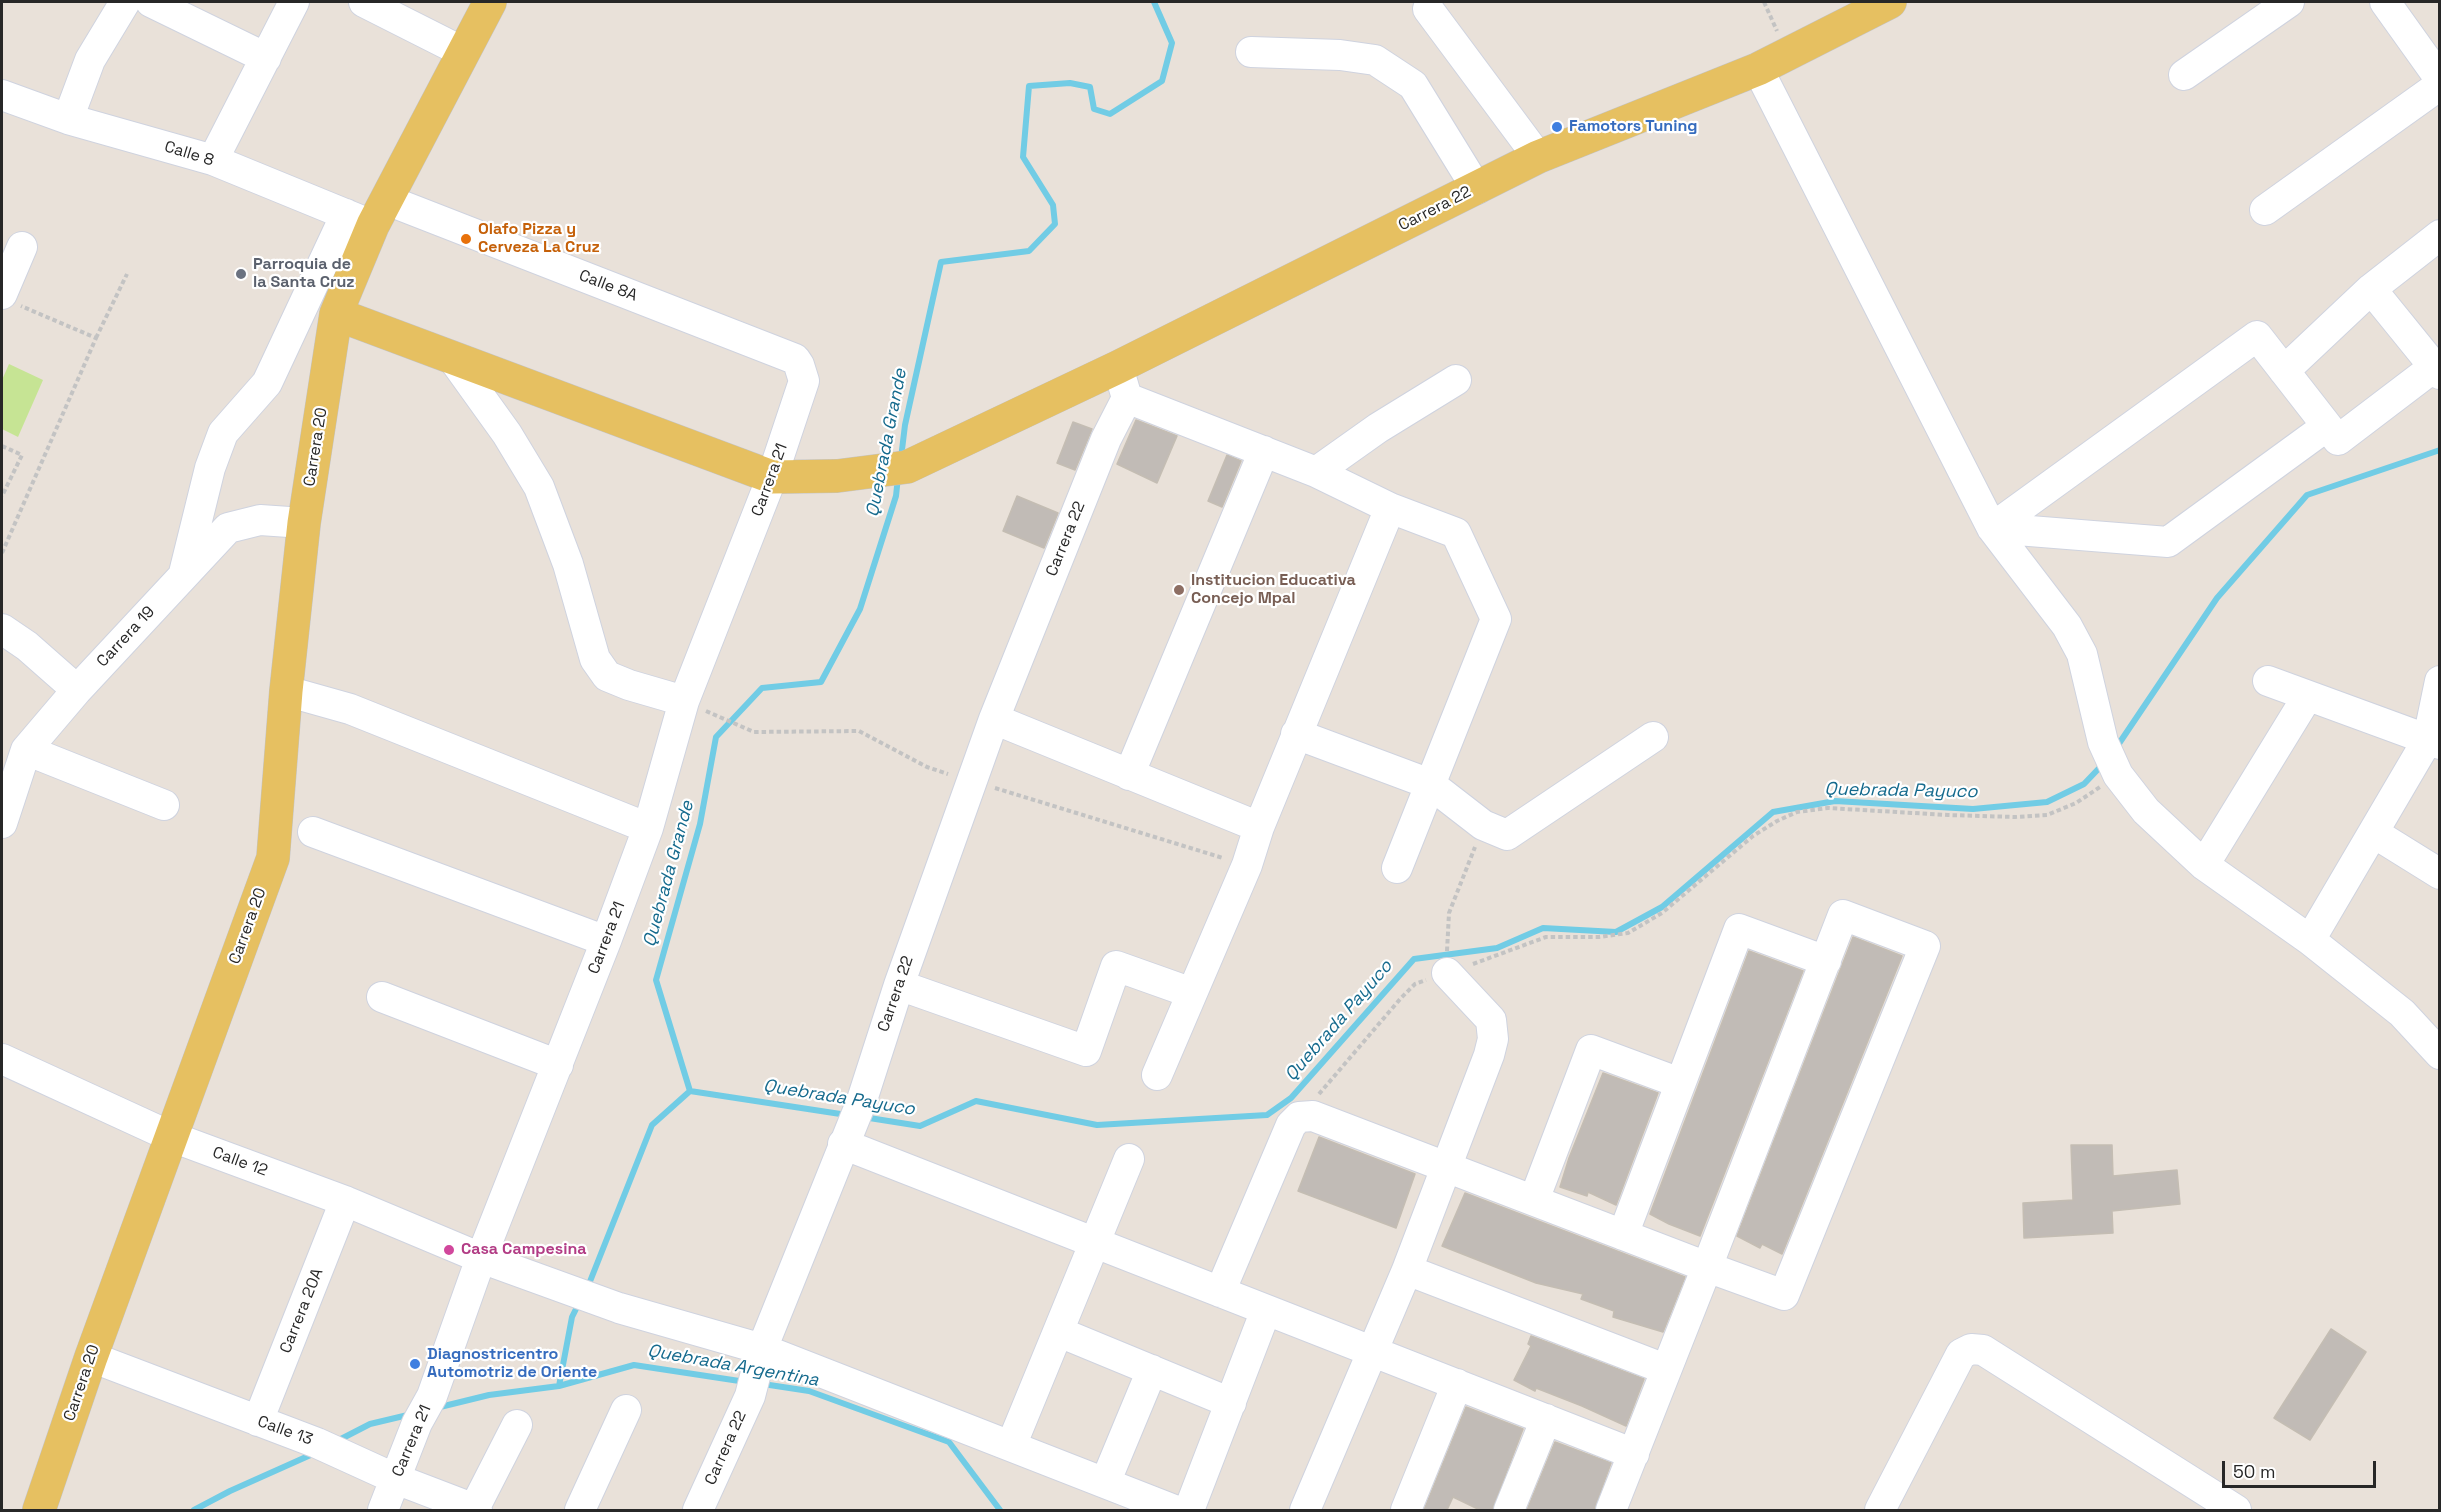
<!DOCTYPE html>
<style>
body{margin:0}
#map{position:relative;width:2441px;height:1512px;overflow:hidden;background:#e9e1d9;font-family:"Space Grotesk",sans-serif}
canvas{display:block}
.frame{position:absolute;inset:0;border:3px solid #272727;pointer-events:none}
.scale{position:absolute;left:2222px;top:1461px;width:154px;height:27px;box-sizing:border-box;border:3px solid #272727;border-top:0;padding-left:8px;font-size:18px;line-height:21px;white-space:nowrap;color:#272727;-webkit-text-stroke:4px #fff;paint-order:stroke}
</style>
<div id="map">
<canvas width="2441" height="1512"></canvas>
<div class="frame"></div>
<div class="scale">50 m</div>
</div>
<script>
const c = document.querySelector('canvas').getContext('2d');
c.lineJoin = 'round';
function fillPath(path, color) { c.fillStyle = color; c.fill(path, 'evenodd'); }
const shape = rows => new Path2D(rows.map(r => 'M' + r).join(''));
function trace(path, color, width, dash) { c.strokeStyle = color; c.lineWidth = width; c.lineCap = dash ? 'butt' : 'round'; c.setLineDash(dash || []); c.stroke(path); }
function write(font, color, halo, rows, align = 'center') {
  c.font = font + ' "Space Grotesk",sans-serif'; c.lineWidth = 4.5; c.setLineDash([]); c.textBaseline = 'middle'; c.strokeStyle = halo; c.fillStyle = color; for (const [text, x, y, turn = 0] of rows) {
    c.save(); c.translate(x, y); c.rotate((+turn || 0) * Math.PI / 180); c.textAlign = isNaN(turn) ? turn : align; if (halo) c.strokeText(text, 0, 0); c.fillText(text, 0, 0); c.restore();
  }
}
fillPath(shape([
 [9,364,43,380,18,437,2,429,2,380]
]), '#c6e494');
trace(shape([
 [901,458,905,425,941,262,1029,251,1055,224,1053,205,1023,157,1029,86,1070,83,1090,87,1094,109,1110,114,1162,81,1172,43,1154,2],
 [2116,748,2217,598,2307,495,2440,450],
 [690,1091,847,1115],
 [690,1091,656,980,700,824,716,737,762,688,821,682,860,609,896,496,898,477],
 [863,1117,920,1126,976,1101,1097,1125,1267,1115,1291,1098,1414,959,1497,948,1543,928,1616,932,1662,907,1773,812,1835,801,1973,809,2047,802,2084,784,2104,763],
 [587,1289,652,1125,690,1091],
 [763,1384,809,1391,949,1442,1000,1510],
 [559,1386,572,1317,579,1303],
 [436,1408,489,1395,559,1386,634,1365,746,1382],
 [337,1441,370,1424,412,1414],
 [194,1510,230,1491,315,1453]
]), '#71cce5', 6);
const building = shape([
 [1136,420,1177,436,1157,483,1117,464,1136,420],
 [1073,422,1092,429,1075,470,1057,463,1073,422],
 [1227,455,1241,461,1222,507,1208,501,1227,455],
 [1017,496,1058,513,1044,548,1003,531,1017,496],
 [1853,937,1902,956,1782,1254,1762,1244,1760,1248,1737,1236,1853,937],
 [1749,951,1803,971,1700,1236,1669,1224,1650,1214,1749,951],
 [1603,1073,1658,1093,1616,1205,1588,1192,1587,1196,1560,1187,1569,1158,1603,1073],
 [1319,1137,1415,1174,1396,1228,1298,1191,1319,1137],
 [2071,1145,2112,1145,2113,1176,2177,1170,2180,1204,2112,1211,2113,1233,2024,1238,2023,1203,2073,1200,2071,1145],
 [1465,1193,1685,1277,1663,1332,1613,1317,1614,1311,1581,1299,1583,1294,1536,1283,1442,1246,1465,1193],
 [2331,1329,2366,1352,2310,1440,2274,1418,2331,1329],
 [1531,1336,1644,1379,1626,1426,1582,1406,1536,1388,1535,1391,1514,1380,1531,1346,1528,1344,1531,1336],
 [1466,1407,1523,1429,1492,1510,1480,1510,1453,1497,1447,1510,1424,1510,1466,1407],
 [1555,1442,1611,1463,1594,1510,1527,1510,1555,1442]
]);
fillPath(building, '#c1bbb6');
trace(building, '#c4bdb3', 1.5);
const minor = shape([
 [151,2,266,58],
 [364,2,463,52],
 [2385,2,2440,79],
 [1428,9,1538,157],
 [1251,52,1340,55,1375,60,1413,85,1477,189],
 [1758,69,1992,528,2067,626,2082,654,2103,742,2118,775,2146,811,2204,865,2310,940,2402,1013,2440,1054],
 [2184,75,2289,2],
 [2,95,68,119,213,160,362,221],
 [68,119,90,60,125,2],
 [213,160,294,2],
 [2265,210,2440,85],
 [2371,289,2440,374],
 [2,294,22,247],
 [451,356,507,434,539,487,568,564,595,659,607,676,629,685,684,701],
 [2284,371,2371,289,2440,235],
 [1127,398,1316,472,1390,508,1456,533,1496,619,1397,868],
 [1316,472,1378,428,1456,380],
 [1992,528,2257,336,2338,440,2434,367],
 [1992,528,2168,542,2327,426],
 [184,573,210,468,223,433,267,383,346,214],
 [2,629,27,646,77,690],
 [2268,681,2440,744],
 [286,691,350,709,648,828],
 [994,719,1259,827],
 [1296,734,1430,784,1483,825,1507,835,1653,737],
 [26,750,164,805],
 [1129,775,1264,451],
 [2,823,26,750,77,690,228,528,260,520,304,523],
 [313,832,606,941],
 [2374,833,2440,874],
 [2204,865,2307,697],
 [2310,940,2428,739,2440,681],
 [899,985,1086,1051,1116,966,1192,993],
 [382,997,558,1065],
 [2,1059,172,1137,345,1201,481,1258,619,1308,762,1349,1174,1510],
 [1157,1075,1247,865,1259,827,1390,508],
 [843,1144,1634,1454],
 [1534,1200,1591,1050,1680,1083],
 [1623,1235,1739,929,1826,961],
 [1407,1270,1665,1369],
 [1220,1292,1291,1125,1299,1117,1313,1116,1707,1267,1784,1295,1925,946,1843,915,1707,1267,1611,1510],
 [1059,1332,1231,1403],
 [91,1357,317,1443,396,1479,477,1510],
 [258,1421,345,1201],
 [1011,1446,1129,1159],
 [1105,1483,1152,1370],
 [474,1509,517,1425],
 [383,1510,417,1423,432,1396,481,1258,606,941,648,828,684,701,772,477,804,381,799,365,795,359,387,200],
 [580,1510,626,1410],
 [698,1510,750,1396,762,1349,861,1103,899,985,994,719,1106,439,1127,398,1118,367],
 [1189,1510,1266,1310],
 [1305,1510,1407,1270,1489,1055,1493,1039,1491,1020,1447,973],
 [1406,1510,1457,1384],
 [1509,1510,1546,1419],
 [1880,1510,1961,1354,1971,1349,1983,1350,2236,1510]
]);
const major = shape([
 [336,314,772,477,837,476,907,467,1118,367,1538,157,1758,69,1890,2],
 [39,1510,91,1357,273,858,286,691,304,523,336,314,373,225,490,2]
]);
trace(minor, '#cfd3df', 32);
trace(major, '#c3c3c3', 34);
trace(shape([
 [1764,2,1777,31],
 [96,338,127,274],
 [2,446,22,455,2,496],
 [2,553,96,338,21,306],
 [706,711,754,732,859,731,927,767,948,774],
 [995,788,1223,858],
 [1447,951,1449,913,1475,847],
 [1473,964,1546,937,1599,937,1628,933,1662,913,1753,836,1777,821,1797,812,1828,808,1948,815,2015,817,2047,815,2076,803,2100,787],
 [1319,1094,1401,998,1415,984,1426,980]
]), '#c3c3c3', 4, [4.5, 3]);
trace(minor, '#fff', 30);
trace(major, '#e6c061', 33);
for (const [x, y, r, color] of [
 [1557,127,6,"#3f7fe0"],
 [466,239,6,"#e8710a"],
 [241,274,6,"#6b7280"],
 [1179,590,6,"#8d6e63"],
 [449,1250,6,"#d1479c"],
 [415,1364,6,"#3f7fe0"]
]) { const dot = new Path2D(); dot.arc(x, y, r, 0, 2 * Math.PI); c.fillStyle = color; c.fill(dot); trace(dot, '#fff', 2); }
write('bold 16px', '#366cbe', '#fff', [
 ["Famotors Tuning",1569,127],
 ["Diagnostricentro",427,1355],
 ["Automotriz de Oriente",427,1373]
], 'left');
write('16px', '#272727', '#fff', [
 ["Calle 8",189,154,17],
 ["Carrera 22",1435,209,-27],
 ["Calle 8A",608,286,21],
 ["Carrera 20",316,447,-81],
 ["Carrera 21",770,480,-70],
 ["Carrera 22",1066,539,-68],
 ["Carrera 19",126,637,-47],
 ["Carrera 20",248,926,-70],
 ["Carrera 21",607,938,-69],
 ["Carrera 22",896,994,-71],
 ["Calle 12",240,1162,20],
 ["Carrera 20A",302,1311,-68],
 ["Carrera 20",82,1383,-71],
 ["Calle 13",285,1431,20],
 ["Carrera 21",412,1441,-67],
 ["Carrera 22",726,1448,-66]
]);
write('bold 16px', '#c56008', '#fff', [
 ["Olafo Pizza y",478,230],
 ["Cerveza La Cruz",478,248]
], 'left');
write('bold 16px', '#5b616d', '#fff', [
 ["Parroquia de",253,265],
 ["la Santa Cruz",253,283]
], 'left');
write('bold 16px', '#785e54', '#fff', [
 ["Institucion Educativa",1191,581],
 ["Concejo Mpal",1191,599]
], 'left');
write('bold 16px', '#b23c85', '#fff', [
 ["Casa Campesina",461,1250]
], 'left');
write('italic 18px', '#156a8d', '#fff', [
 ["Quebrada Grande",887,443,-79],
 ["Quebrada Payuco",1901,791,1],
 ["Quebrada Grande",669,874,-75],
 ["Quebrada Payuco",1339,1021,-49],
 ["Quebrada Payuco",839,1098,9],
 ["Quebrada Argentina",733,1366,10]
]);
</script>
